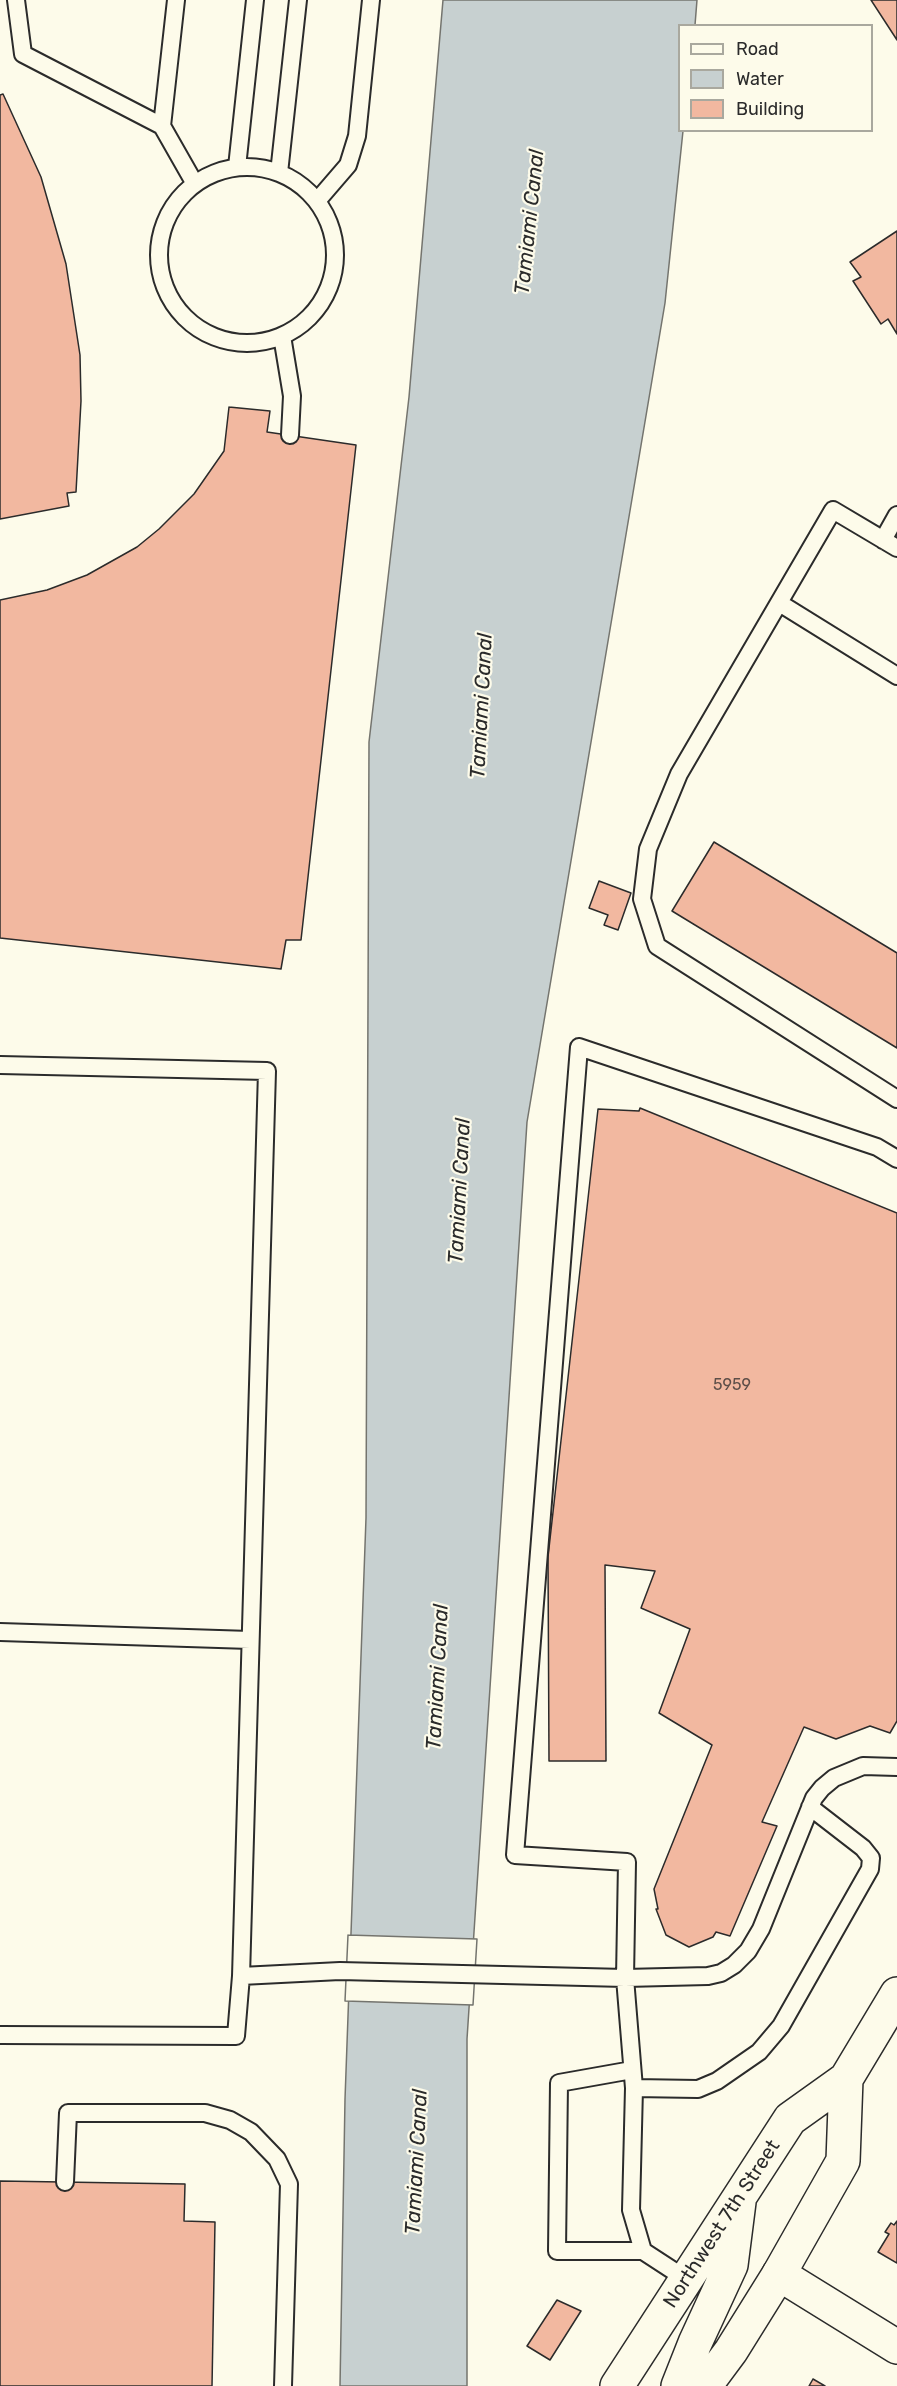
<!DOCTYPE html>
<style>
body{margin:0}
#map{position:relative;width:897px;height:2386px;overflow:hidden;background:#fdfbea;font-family:Rubik,sans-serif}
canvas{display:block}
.legend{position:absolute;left:678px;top:24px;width:195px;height:108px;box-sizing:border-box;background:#fdfbea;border:2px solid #a9a89e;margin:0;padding:8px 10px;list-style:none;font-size:18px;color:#2b2b2b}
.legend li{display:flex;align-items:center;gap:12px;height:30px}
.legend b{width:30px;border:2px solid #a9a89e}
</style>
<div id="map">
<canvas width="897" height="2386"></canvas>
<ul class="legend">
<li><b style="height:8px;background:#fdfbea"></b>Road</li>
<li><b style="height:16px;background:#c7d0d0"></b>Water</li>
<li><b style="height:16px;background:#f2b8a0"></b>Building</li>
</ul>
</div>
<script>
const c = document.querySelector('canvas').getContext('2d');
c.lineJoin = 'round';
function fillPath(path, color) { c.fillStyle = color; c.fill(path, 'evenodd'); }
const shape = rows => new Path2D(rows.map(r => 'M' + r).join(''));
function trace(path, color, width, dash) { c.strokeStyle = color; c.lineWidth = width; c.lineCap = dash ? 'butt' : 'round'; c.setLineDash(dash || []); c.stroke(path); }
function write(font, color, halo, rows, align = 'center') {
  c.font = font + ' Rubik,sans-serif'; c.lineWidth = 4.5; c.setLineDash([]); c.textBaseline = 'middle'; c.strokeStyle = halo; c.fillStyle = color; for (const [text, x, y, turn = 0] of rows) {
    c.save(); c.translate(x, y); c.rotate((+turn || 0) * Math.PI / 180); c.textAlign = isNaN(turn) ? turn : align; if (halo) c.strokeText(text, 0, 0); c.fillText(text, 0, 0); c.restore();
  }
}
const water = shape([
 [443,0,697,0,695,25,680,26,680,130,683,131,665,303,527,1122,467,2039,467,2386,340,2386,345,2099,366,1518,369,742,409,397,443,0]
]);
fillPath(water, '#c7d0d0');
trace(water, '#74746e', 1.5);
const pier = shape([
 [348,1935,477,1939,473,2005,345,2001,348,1935]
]);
fillPath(pier, '#fdfbea');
trace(pier, '#74746e', 1.5);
const building = shape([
 [871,0,897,0,897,40,871,0],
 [3,94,41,177,66,264,80,355,81,401,76,492,67,493,69,506,0,519,0,95,3,94],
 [897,231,897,334,888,319,881,324,853,281,861,277,850,262,897,231],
 [229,407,270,411,267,432,356,445,301,940,286,940,281,969,0,938,0,600,47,590,87,575,137,547,159,529,194,494,224,451,229,407],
 [714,842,897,953,897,1048,672,911,714,842],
 [599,881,631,893,618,930,604,925,608,915,589,908,599,881],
 [640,1108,897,1213,897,1721,890,1733,870,1726,836,1739,804,1727,762,1822,777,1826,730,1936,716,1932,713,1937,689,1947,666,1935,656,1909,658,1909,654,1889,712,1745,659,1713,690,1629,641,1608,655,1571,605,1565,606,1761,549,1761,548,1557,598,1109,639,1111,640,1108],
 [0,2181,185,2184,184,2221,215,2222,212,2386,0,2386,0,2181],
 [897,2221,897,2263,878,2252,889,2234,885,2232,891,2223,894,2225,897,2221],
 [557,2300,581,2311,550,2360,527,2346,557,2300],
 [813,2379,825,2386,809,2386,813,2379]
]);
fillPath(building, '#f2b8a0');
trace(building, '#2b2b2b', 1.5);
const service = shape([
 [16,0,23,54,162,126,195,184],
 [162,126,176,0],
 '159 255a88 88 0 1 1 176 0a88 88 0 1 1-176 0Z',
 [237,167,255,0],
 [279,173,298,0],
 [317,201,348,165,357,136,371,0],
 [282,336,292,396,290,435],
 [883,540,897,515],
 [897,548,833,510,679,774,648,849,642,899,657,946,897,1099],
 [781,604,897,676],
 [0,1065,267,1071,241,1976,236,2036,0,2035],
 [0,1632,250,1640],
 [241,1976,340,1971,625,1978,708,1976,721,1973,734,1965,748,1951,761,1929,814,1798,822,1788,834,1778,863,1766,897,1767],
 [632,2070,559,2083,557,2251,643,2251],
 [634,2088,698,2089,717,2081,759,2052,781,2026,870,1869,871,1858,863,1848,810,1807],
 [65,2182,68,2113,205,2113,230,2120,251,2132,277,2159,289,2184,283,2386],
 [686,2279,643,2251,631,2210,634,2088,625,1978,627,1862,515,1855,579,1047,877,1147,897,1159]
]);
const minor = shape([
 [779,2274,897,2347]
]);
const secondary = shape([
 [617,2386,790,2119,846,2079,897,1994],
 [678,2386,695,2343,731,2265,739,2202],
 [705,2386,731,2351,779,2274,843,2161,846,2079]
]);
trace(service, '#2b2b2b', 20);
trace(minor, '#2b2b2b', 36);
trace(secondary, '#2b2b2b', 36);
trace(service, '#fdfbea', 16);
trace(minor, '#fdfbea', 33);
trace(secondary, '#fdfbea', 33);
write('16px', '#5d4e48', null, [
 ["5959",732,1385]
]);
write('20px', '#2b2b2b', '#fdfbea', [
 ["Northwest 7th Street",722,2224,-57]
]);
write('italic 21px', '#2b2b2b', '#fdfbea', [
 ["Tamiami Canal",530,222,-84],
 ["Tamiami Canal",482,706,-87],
 ["Tamiami Canal",460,1191,-87],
 ["Tamiami Canal",438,1677,-87],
 ["Tamiami Canal",417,2162,-87]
]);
</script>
